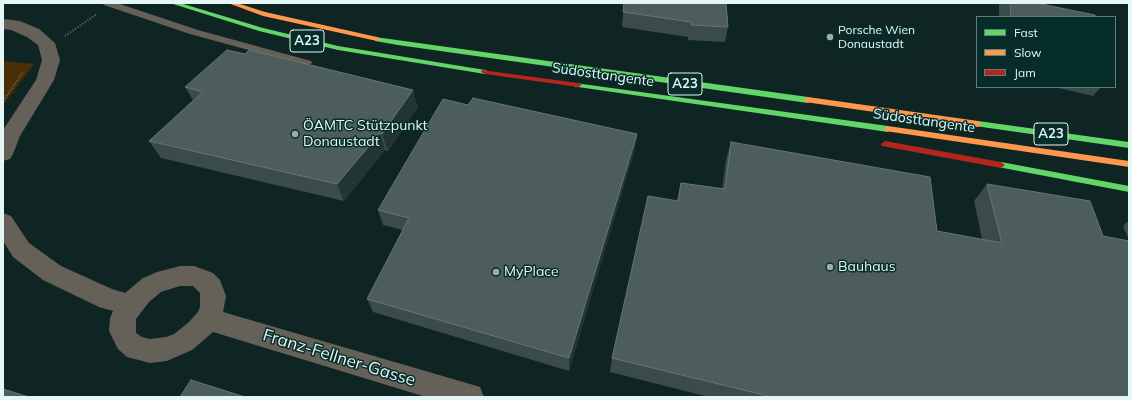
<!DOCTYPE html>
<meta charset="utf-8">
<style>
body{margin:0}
#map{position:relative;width:1132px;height:400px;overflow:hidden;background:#0f2523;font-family:Mulish,sans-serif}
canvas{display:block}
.frame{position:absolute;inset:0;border:4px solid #e4f7f5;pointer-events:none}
.legend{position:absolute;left:976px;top:16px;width:140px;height:72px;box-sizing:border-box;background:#072d2b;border:1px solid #5f7e7c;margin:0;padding:5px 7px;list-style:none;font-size:12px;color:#e4f7f5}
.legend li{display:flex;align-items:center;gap:8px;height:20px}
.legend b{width:20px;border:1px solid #5f7e7c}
</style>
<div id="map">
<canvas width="1132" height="400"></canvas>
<div class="frame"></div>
<ul class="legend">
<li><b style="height:5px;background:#63d668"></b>Fast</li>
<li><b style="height:5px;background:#ff974d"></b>Slow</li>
<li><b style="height:5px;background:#b3261e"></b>Jam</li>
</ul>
</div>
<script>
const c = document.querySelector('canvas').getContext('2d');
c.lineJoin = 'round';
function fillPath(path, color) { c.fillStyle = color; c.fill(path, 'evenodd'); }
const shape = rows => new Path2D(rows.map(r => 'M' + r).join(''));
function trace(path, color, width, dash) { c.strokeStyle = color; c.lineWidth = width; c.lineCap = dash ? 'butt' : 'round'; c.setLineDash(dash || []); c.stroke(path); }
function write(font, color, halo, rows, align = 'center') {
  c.font = font + ' Mulish,sans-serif'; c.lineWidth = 3; c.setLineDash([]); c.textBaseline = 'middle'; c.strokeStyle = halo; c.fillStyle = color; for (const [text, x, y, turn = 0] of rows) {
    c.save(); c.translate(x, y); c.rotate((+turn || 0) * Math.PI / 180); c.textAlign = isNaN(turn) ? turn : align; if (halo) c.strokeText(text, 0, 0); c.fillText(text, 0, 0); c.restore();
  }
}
fillPath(shape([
 [3,61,34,64,3,105]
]), '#492e06');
trace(shape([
 [65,36,97,14],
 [3,101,23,72]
]), '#5a5e59', 2, [1.5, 1.5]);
fillPath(shape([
 [102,3,117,3,198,30,311,61,312,63,307,66,190,34,104,5,102,3]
]), '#656058');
fillPath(shape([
 [3,19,20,21,39,29,55,43,60,60,54,80,20,136,13,154,10,159,3,161,3,130,36,80,42,60,38,45,27,37,11,30,3,29,3,19],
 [3,213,11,216,29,243,61,266,112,289,125,293,143,278,157,272,180,266,194,266,213,273,220,280,226,296,223,312,470,384,480,387,484,397,426,397,213,332,192,350,167,361,150,363,127,357,118,349,109,331,110,318,113,311,99,307,43,280,13,257,3,241,3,213],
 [180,286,193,286,200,293,200,307,198,312,188,323,174,334,166,337,150,339,142,337,136,333,136,319,149,302,161,292,180,286]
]), '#656058');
fillPath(shape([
 [170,3,180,3,263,28,338,46,485,70,489,72,485,74,338,50,259,31,170,3],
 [375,37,808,97,812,100,808,103,398,45,375,41,375,37],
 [575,83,888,126,892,129,888,132,578,87,575,87,575,83],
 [978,121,1129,142,1129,148,975,126,974,124,978,121],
 [1001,162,1129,186,1129,192,998,167,997,165,998,163,1001,162]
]), '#63d668');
fillPath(shape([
 [228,3,237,3,265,12,377,37,381,39,377,41,263,16,228,3],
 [808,97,978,121,982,124,978,127,805,102,804,100,808,97],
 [888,126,1129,161,1129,167,885,131,884,129,888,126]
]), '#ff974d');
fillPath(shape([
 [482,70,578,83,582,85,578,87,485,74,481,72,482,70],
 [885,141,1001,162,1005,165,1001,168,882,146,881,144,885,141]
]), '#b3261e');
fillPath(shape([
 [624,3,728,27,725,42,688,40,688,37,622,27],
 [999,3,1036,3,1096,17,999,17],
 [185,87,418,107,388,151,385,150,344,201,161,158,149,141,193,100],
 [1054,87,1101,87,1093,96],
 [468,105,637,134,635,149,569,371,373,312,367,299,403,230,383,225,378,210],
 [731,142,937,231,982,239,974,201,987,184,1129,397,709,397,610,372,612,358,677,201,681,183,722,189,726,160],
 [1129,220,1129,240,1123,226]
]), '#3b4b4a');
fillPath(shape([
 [413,90,418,107,388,151,382,134],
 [380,133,385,150,344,201,337,184],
 [637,134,635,149,569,371,569,358]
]), '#223433');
const building = shape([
 [624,3,726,3,728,27,691,25,691,22,623,12,624,3],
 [1010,3,1036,3,1095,15,1096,17,1011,17,1010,3],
 [227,50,245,54,249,50,413,90,382,134,380,133,337,184,149,141,203,92,185,87,227,50],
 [473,98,637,134,569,358,367,299,409,218,378,210,443,99,468,105,473,98],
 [731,142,930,177,937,231,1002,243,987,184,1090,201,1103,236,1129,241,1129,397,772,397,612,358,648,196,678,201,681,183,725,189,731,142],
 [191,380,245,397,180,397,191,380],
 [3,389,29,397,3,397,3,389]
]);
fillPath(building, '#4d5d5c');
trace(building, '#657674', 1);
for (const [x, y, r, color] of [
 [830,37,4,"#99aeac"],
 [295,134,4,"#99aeac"],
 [830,267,4,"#99aeac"],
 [496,272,4,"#99aeac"]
]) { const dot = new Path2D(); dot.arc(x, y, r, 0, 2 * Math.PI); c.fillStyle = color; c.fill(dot); trace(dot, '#072d2b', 1.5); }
write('12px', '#e4f7f5', '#072d2b', [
 ["Porsche Wien",838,30],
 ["Donaustadt",838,44]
], 'left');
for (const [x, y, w] of [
 [307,41,34],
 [685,84,34],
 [1051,134,34]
]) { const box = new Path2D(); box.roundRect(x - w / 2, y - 11, w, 22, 3); c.fillStyle = '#072d2b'; c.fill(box); trace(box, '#e4f7f5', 1); }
write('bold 13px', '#e4f7f5', null, [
 ["A23",307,41],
 ["A23",685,84],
 ["A23",1051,134]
]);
write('14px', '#e4f7f5', '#072d2b', [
 ["Südosttangente",603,75,8],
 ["Südosttangente",924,121,8]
]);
write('14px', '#e4f7f5', '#072d2b', [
 ["ÖAMTC Stützpunkt",303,126],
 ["Donaustadt",303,142],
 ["Bauhaus",838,267],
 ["MyPlace",504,272]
], 'left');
write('17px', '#e4f7f5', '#072d2b', [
 ["Franz-Fellner-Gasse",339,358,17]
]);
</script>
